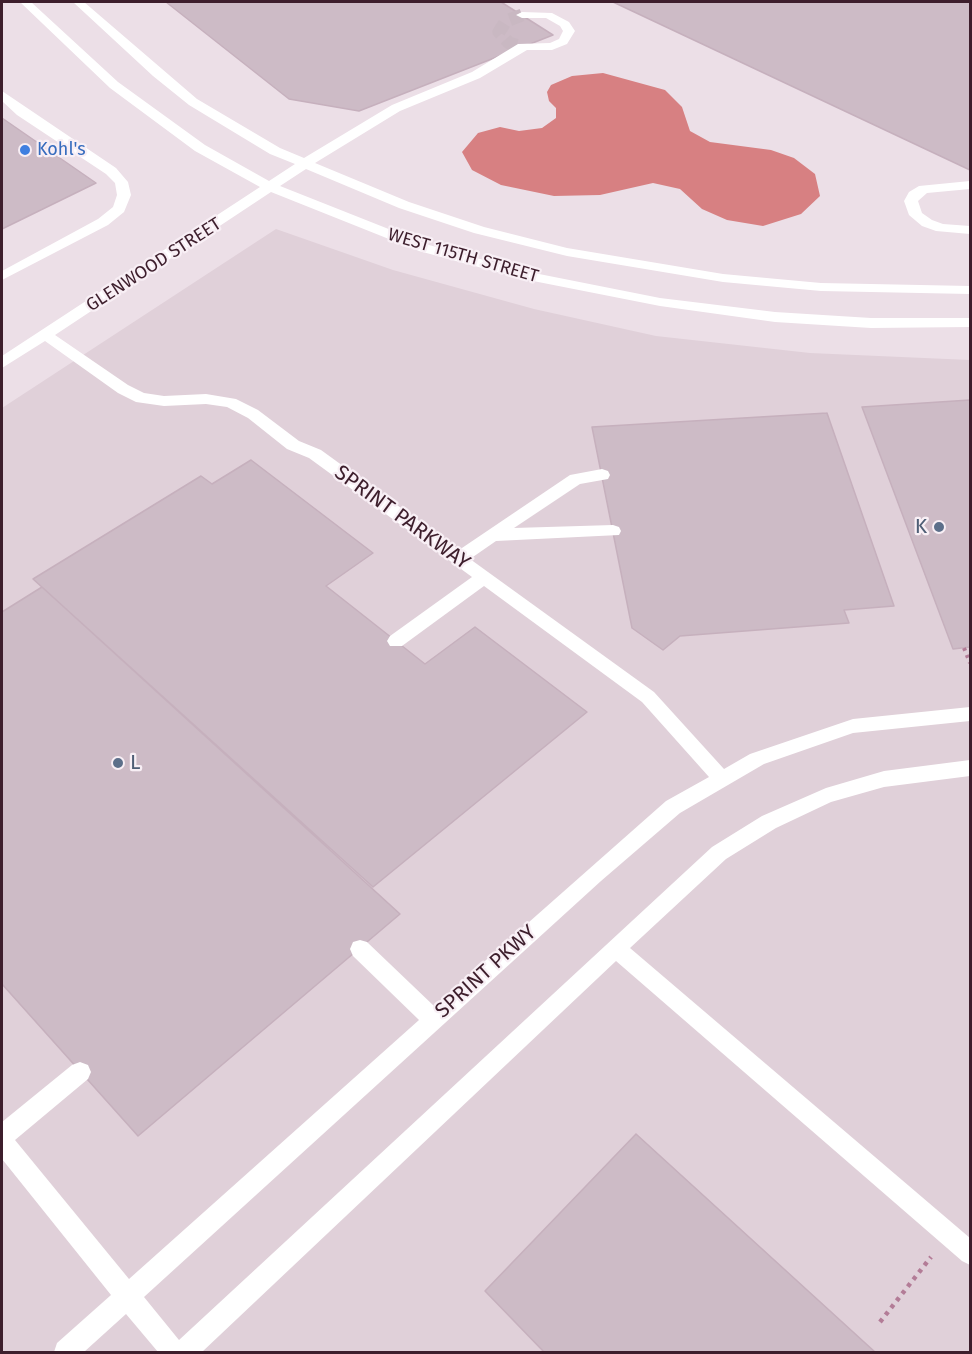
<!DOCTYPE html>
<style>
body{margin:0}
#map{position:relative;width:972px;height:1354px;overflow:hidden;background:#ecdfe7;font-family:"Fira Sans",sans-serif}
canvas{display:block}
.frame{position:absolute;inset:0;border:3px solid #3d1e2c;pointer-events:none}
</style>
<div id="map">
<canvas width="972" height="1354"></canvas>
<div class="frame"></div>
</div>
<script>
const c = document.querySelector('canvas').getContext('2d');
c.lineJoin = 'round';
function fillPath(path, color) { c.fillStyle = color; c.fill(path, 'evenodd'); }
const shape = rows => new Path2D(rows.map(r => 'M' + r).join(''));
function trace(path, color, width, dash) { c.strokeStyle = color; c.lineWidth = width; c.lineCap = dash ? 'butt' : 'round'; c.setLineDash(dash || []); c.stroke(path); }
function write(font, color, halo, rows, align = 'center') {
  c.font = font + ' "Fira Sans",sans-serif'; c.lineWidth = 4.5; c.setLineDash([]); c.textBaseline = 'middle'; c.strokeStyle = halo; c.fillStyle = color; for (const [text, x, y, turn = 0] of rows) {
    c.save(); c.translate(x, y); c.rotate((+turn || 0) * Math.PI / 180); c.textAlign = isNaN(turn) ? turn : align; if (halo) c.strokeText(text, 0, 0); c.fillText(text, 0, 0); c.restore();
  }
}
fillPath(shape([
 [276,229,393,270,534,309,656,336,810,353,970,360,970,1352,2,1352,2,408]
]), '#e0d0d9');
fillPath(shape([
 [603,73,665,90,682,107,690,131,710,142,771,150,794,158,815,174,820,196,801,214,763,226,727,220,702,209,680,189,653,183,600,195,554,196,501,185,472,170,462,152,478,133,500,127,519,131,542,128,556,118,556,108,549,101,547,92,551,85,572,76]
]), '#d78082');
const building = shape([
 [166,2,501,2,553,35,359,111,289,99,166,2],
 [613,2,970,2,970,170,613,2],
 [2,118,96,183,2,229,2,118],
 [970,400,970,647,953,649,862,407,970,400],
 [827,413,894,606,844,610,849,623,680,636,663,650,632,628,592,427,827,413],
 [251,460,373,553,326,586,425,664,475,627,587,712,373,887,33,579,201,476,212,484,251,460],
 [42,587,400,914,138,1136,2,984,2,612,42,587],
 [636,1134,875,1352,544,1352,485,1291,636,1134]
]);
fillPath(building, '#cdbbc6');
trace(building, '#c6b0bd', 1.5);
trace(shape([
 [522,15,506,21,499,32,509,43,522,47]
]), '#c9b8c2', 13, [13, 7]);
trace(shape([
 [964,648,970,663]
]), '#b37c97', 4, [3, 4.5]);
trace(shape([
 [880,1322,931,1257]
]), '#b37c97', 4.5, [4, 5]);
fillPath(shape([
 [20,2,31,2,118,82,205,145,269,181,295,164,270,154,189,105,153,76,73,2,84,2,197,99,280,148,304,158,392,105,472,72,518,44,550,43,559,39,563,31,560,26,546,18,522,18,516,15,522,12,552,13,569,22,575,31,567,44,552,50,527,50,480,78,400,111,315,163,409,202,484,227,567,248,723,274,821,283,970,286,970,294,821,291,723,282,567,256,474,233,399,208,306,169,280,186,429,245,524,271,660,298,775,312,871,318,970,318,970,327,871,328,775,322,660,306,523,279,419,251,271,192,55,335,128,385,144,393,164,396,206,394,236,399,258,410,299,441,321,450,459,550,570,475,602,469,608,471,610,475,608,479,580,484,514,528,613,525,619,527,621,531,619,535,496,541,470,559,654,692,724,769,750,754,853,719,970,707,970,721,853,733,764,764,680,813,601,881,144,1297,179,1340,712,847,762,816,826,788,884,771,970,760,970,776,884,787,831,802,776,828,726,859,630,948,970,1238,970,1265,962,1261,616,961,202,1352,158,1352,126,1314,84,1352,54,1352,57,1343,111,1295,2,1159,2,1122,72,1065,80,1062,88,1065,91,1072,88,1079,15,1140,129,1279,419,1020,353,956,350,949,353,942,360,940,367,942,434,1006,666,801,709,777,642,702,484,586,402,646,390,646,387,641,390,636,472,577,309,458,287,449,248,418,227,407,206,404,164,406,136,402,118,393,45,341,2,368,2,356,260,187,195,151,110,88,20,2],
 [2,91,116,168,128,182,131,195,124,212,108,225,2,280,2,271,98,219,113,207,117,195,115,183,106,174,17,115,2,101,2,91],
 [970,181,970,189,927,193,918,201,922,213,932,220,943,224,970,226,970,234,936,231,922,226,909,215,904,201,909,192,919,186,970,181]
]), '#fff');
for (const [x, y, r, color] of [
 [25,150,6,"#3f7fe0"],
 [939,527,6,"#5c6f8a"],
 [118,763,6,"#5c6f8a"]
]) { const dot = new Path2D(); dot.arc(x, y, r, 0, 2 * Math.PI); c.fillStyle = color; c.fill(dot); trace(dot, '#f8eff5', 2); }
write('18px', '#366cbe', '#f8eff5', [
 ["Kohl's",37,150]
], 'left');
write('18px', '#3d1e2c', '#f8eff5', [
 ["WEST 115TH STREET",463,256,16],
 ["GLENWOOD STREET",154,265,-33]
]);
write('21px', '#3d1e2c', '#f8eff5', [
 ["SPRINT PARKWAY",402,518,36],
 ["SPRINT PKWY",486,972,-42]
]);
write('21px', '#4e5e75', '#f8eff5', [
 ["K",927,527],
 ["L",130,763,"left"]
], 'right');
</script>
